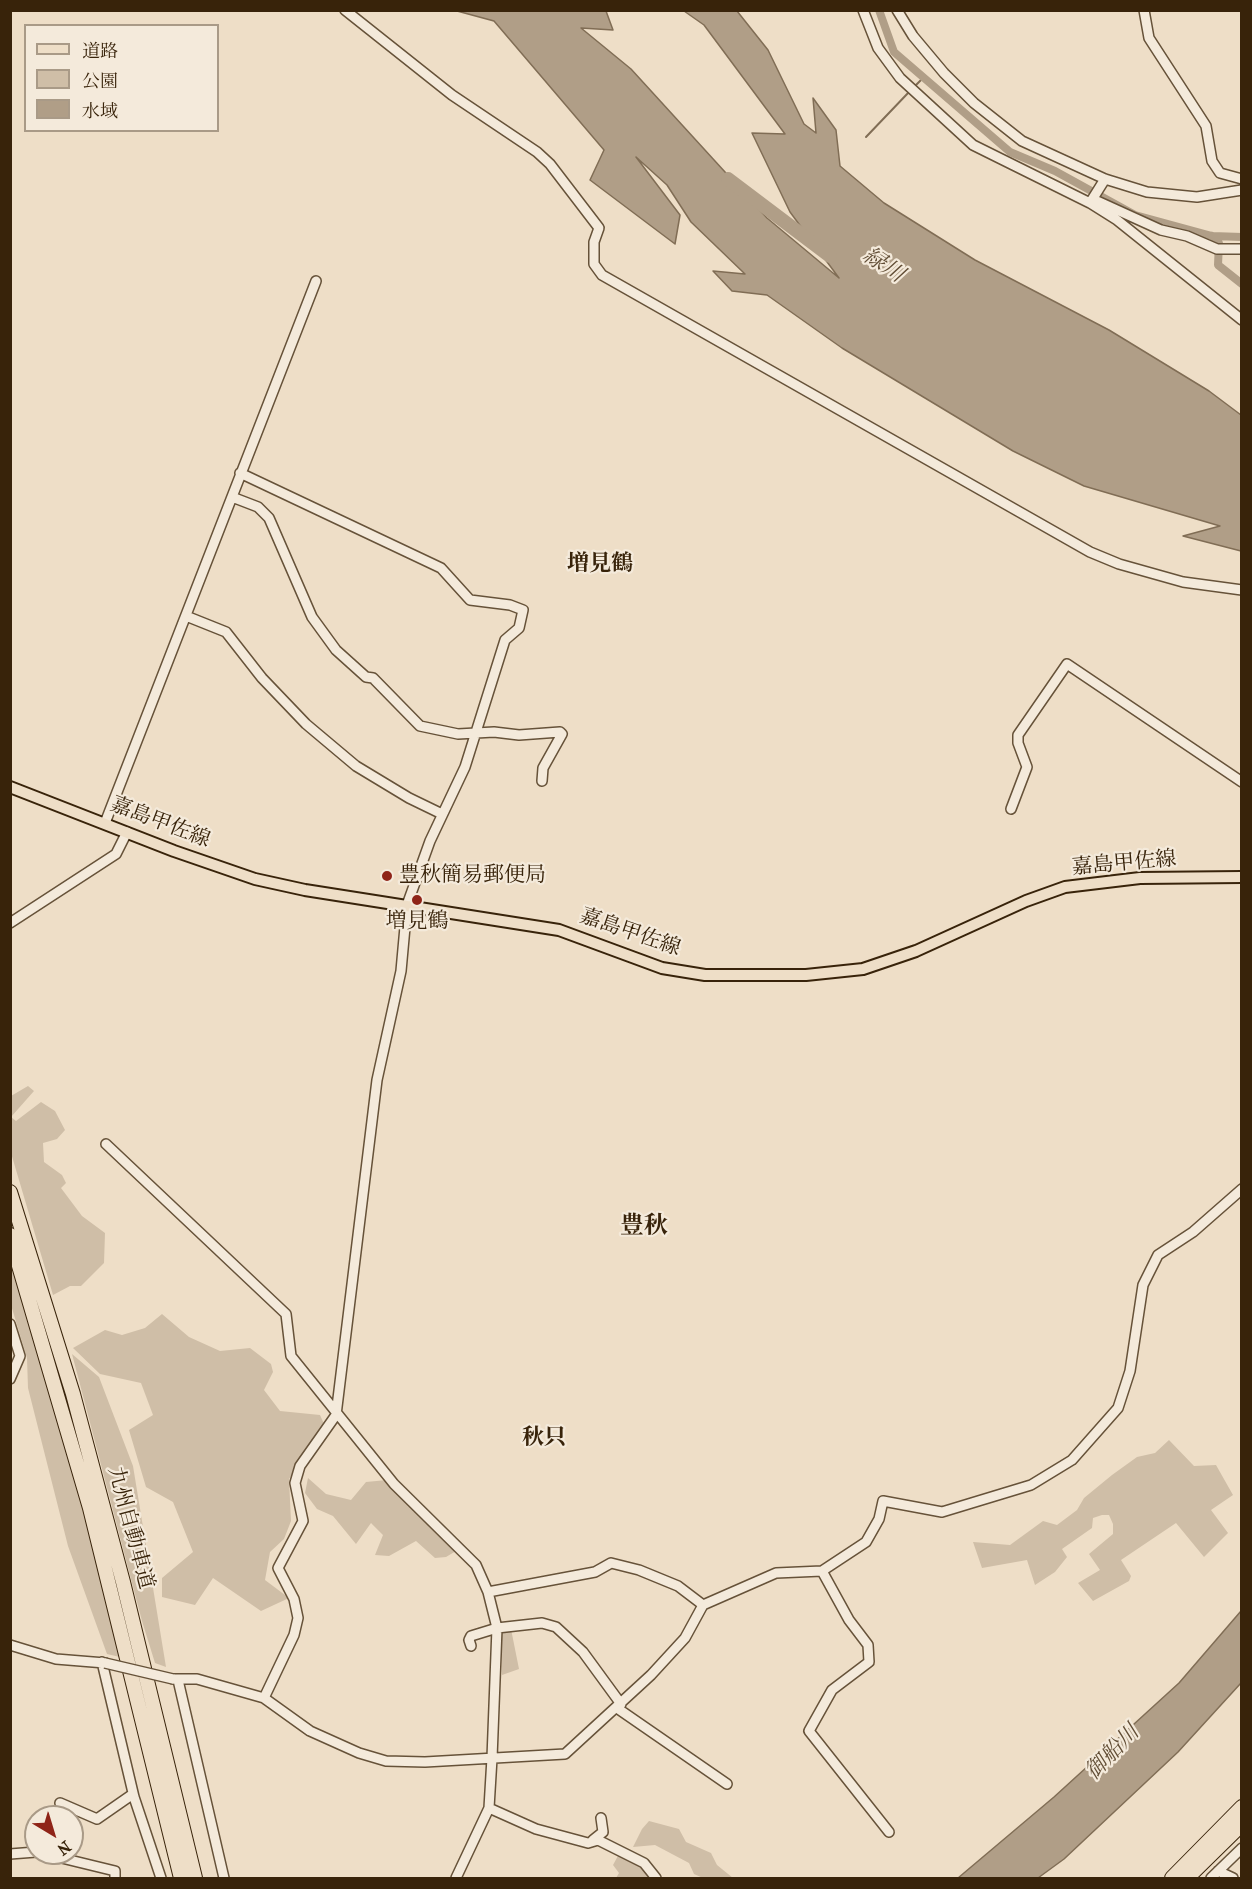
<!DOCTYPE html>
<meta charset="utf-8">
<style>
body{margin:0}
#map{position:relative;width:1252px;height:1889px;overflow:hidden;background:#eedec7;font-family:"IM FELL French Canon","Noto Serif JP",serif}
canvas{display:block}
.frame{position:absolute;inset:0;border:12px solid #38230a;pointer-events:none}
.legend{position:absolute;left:24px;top:24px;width:195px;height:108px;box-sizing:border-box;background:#f4eadb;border:2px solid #a99a87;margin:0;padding:8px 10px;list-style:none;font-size:18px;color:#38230a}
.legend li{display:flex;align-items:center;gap:12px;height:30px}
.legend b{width:30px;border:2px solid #a99a87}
.north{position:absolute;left:24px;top:1805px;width:60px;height:60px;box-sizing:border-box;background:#f4eadb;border:2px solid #a99a87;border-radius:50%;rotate:142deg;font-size:16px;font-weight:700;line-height:24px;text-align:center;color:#38230a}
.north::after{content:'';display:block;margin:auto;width:21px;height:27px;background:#8f2418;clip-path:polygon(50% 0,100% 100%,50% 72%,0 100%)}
</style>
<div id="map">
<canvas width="1252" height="1889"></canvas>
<div class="frame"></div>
<ul class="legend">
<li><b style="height:8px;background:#eedec7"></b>道路</li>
<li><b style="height:16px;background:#cfbea7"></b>公園</li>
<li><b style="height:16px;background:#b09e87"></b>水域</li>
</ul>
<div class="north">N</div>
</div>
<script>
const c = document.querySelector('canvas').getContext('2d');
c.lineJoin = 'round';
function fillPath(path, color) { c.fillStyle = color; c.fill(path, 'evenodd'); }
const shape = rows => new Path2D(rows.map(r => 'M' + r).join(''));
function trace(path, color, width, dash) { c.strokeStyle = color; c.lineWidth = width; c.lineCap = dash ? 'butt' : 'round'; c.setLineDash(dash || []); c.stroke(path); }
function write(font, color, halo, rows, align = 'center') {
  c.font = font + ' "IM FELL French Canon","Noto Serif JP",serif'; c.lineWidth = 4.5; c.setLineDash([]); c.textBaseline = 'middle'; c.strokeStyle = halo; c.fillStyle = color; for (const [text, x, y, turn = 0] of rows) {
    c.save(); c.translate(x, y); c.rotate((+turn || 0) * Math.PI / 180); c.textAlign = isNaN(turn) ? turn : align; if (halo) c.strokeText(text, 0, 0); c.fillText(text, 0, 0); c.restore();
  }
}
fillPath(shape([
 [28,1086,34,1091,11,1117,16,1121,41,1102,55,1111,65,1130,57,1139,43,1143,44,1162,62,1175,66,1183,61,1188,82,1216,105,1233,104,1263,81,1286,70,1286,53,1295,11,1153,11,1096],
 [10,1261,80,1499,120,1657,107,1654,68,1546,28,1388,27,1358,11,1305],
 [162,1314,189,1337,220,1351,250,1348,271,1364,273,1372,264,1390,280,1411,320,1415,324,1424,289,1479,291,1521,284,1539,270,1552,265,1580,289,1598,261,1611,213,1578,195,1605,162,1597,162,1578,193,1552,173,1502,146,1487,129,1430,153,1415,141,1383,100,1374,73,1348,105,1330,122,1335,145,1328],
 [72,1354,99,1377,133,1466,166,1667,155,1663,142,1621],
 [1169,1440,1194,1466,1216,1465,1233,1495,1211,1510,1228,1533,1204,1557,1176,1523,1121,1560,1131,1576,1129,1581,1093,1601,1078,1583,1100,1570,1089,1554,1113,1534,1113,1524,1109,1515,1102,1515,1093,1518,1092,1528,1062,1549,1067,1557,1055,1572,1035,1585,1027,1560,982,1568,973,1542,1010,1545,1043,1521,1057,1525,1077,1510,1084,1498,1112,1475,1137,1457,1155,1453],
 [308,1478,326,1494,351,1500,366,1482,387,1480,456,1551,446,1557,435,1558,416,1541,389,1556,375,1555,383,1535,371,1523,356,1544,333,1516,317,1509,305,1493],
 [511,1629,519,1669,502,1675,501,1630],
 [649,1821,679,1829,686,1842,711,1853,717,1865,733,1878,703,1878,694,1874,689,1863,655,1845,633,1847,642,1829],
 [619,1854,643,1867,650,1878,616,1878,619,1873,613,1865]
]), '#cfbea7');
const water = shape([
 [457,11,606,11,613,30,581,28,631,69,767,218,839,278,790,212,752,133,785,134,704,25,684,11,737,11,768,50,804,124,816,133,813,98,836,130,840,166,884,203,975,260,1109,330,1209,391,1241,415,1241,551,1183,536,1220,526,1084,486,1013,451,842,348,767,295,732,291,713,271,745,274,691,222,667,185,636,157,680,215,675,244,590,180,604,150,494,21,457,11],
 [1241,1611,1241,1683,1178,1752,1064,1859,1038,1878,958,1878,1054,1797,1179,1683,1241,1611]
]);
fillPath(water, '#b09e87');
trace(water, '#806d55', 1.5);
trace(shape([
 [913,88,924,77],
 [866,137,909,92]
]), '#806d55', 2);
trace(shape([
 [879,10,894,52,1010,152,1055,171,1135,215,1212,236,1242,237],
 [1212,236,1219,243,1218,265,1242,284]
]), '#b09e87', 8);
trace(shape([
 [728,179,830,256]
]), '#b09e87', 14);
const minor = shape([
 [345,10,452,95,537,152,550,164,599,228,594,242,594,264,602,275,1090,552,1119,564,1183,582,1242,590],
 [863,10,878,48,900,78,973,145,1090,203,1117,220,1242,320],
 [897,10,913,36,944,73,974,103,1022,141,1105,179,1147,192,1197,197,1242,190],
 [1144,10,1149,38,1206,126,1212,161,1220,173,1242,179],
 [1095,200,1161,230,1187,236,1217,249,1242,249],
 [1090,203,1105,179],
 [240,473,441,568,470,600,510,605,523,610,519,628,505,640,465,767,430,841,407,905,401,971,377,1080,336,1415,300,1466,295,1483,303,1521,278,1568,294,1599,298,1618,294,1635,264,1698],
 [232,497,258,507,269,518,312,617,336,650,366,677,373,678,420,726,458,734,494,732,519,735,560,732,562,734,543,768,542,781],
 [186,616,226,632,262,678,306,724,356,766,409,798,442,814],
 [1011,809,1027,767,1018,743,1018,735,1067,664,1242,782],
 [105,823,316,281],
 [10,923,116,854,127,832],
 [106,1144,286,1314,291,1356,394,1484,476,1565,488,1592,497,1628,492,1758,489,1808,456,1878],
 [10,1324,20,1356,10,1379],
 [822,1571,849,1620,868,1645,869,1662,832,1690,809,1731,889,1832],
 [488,1592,595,1572,611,1563,639,1570,678,1586,703,1605],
 [10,1645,56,1659,105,1663],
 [471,1646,469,1640,471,1636,497,1628,542,1623,556,1627,583,1652,621,1704],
 [102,1662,134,1797,161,1878],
 [173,1679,197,1679,264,1698,310,1731,359,1753,386,1761,425,1762,565,1754,651,1675,685,1638,703,1605,776,1573,822,1571,866,1542,879,1519,883,1501,942,1512,1031,1485,1072,1460,1118,1408,1130,1371,1143,1285,1158,1255,1193,1232,1242,1189],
 [178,1680,224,1878],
 [617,1708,727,1784],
 [60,1803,97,1819,133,1794],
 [489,1808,536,1829,588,1843,598,1840,644,1863,656,1878],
 [593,1840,603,1832,601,1818],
 [41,1853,115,1871,115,1878],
 [10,1854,36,1852],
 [1218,1871,1233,1878],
 [1211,1878,1242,1848]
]);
const major = shape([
 [10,787,174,851,255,879,305,890,559,930,662,968,705,975,806,975,863,969,916,951,1026,901,1065,887,1140,878,1242,877]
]);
const highway = shape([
 [10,1192,73,1394,123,1582,195,1878],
 [10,1235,90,1508,181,1878],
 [1172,1878,1242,1807],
 [1187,1878,1242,1824]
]);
trace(minor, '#665239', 12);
trace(major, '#38230a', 14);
trace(highway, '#38230a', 16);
trace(minor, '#f4eadb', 9);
trace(major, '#eedec7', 10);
trace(highway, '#eedec7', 14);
const minorBridge = shape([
 [105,1663,173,1679]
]);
trace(minorBridge, '#665239', 12, []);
trace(minorBridge, '#f4eadb', 9);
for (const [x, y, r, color] of [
 [387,876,6,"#8f2418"],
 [417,900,6,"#8f2418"]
]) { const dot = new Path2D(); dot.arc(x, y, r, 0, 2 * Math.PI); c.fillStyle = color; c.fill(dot); trace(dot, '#f4eadb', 2); }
write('21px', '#38230a', '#f4eadb', [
 ["嘉島甲佐線",160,823,21],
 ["嘉島甲佐線",1124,864,-5],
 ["嘉島甲佐線",630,933,19],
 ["九州自動車道",130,1528,75]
]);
write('21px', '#38230a', '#f4eadb', [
 ["豊秋簡易郵便局",399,876],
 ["増見鶴",417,922,"center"]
], 'left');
write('italic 22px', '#624e36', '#f4eadb', [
 ["緑川",883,266,33],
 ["御船川",1113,1753,-46]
]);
write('bold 22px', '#38230a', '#f4eadb', [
 ["増見鶴",600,565],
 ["秋只",544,1439]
]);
write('bold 24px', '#38230a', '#f4eadb', [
 ["豊秋",644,1227]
]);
</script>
